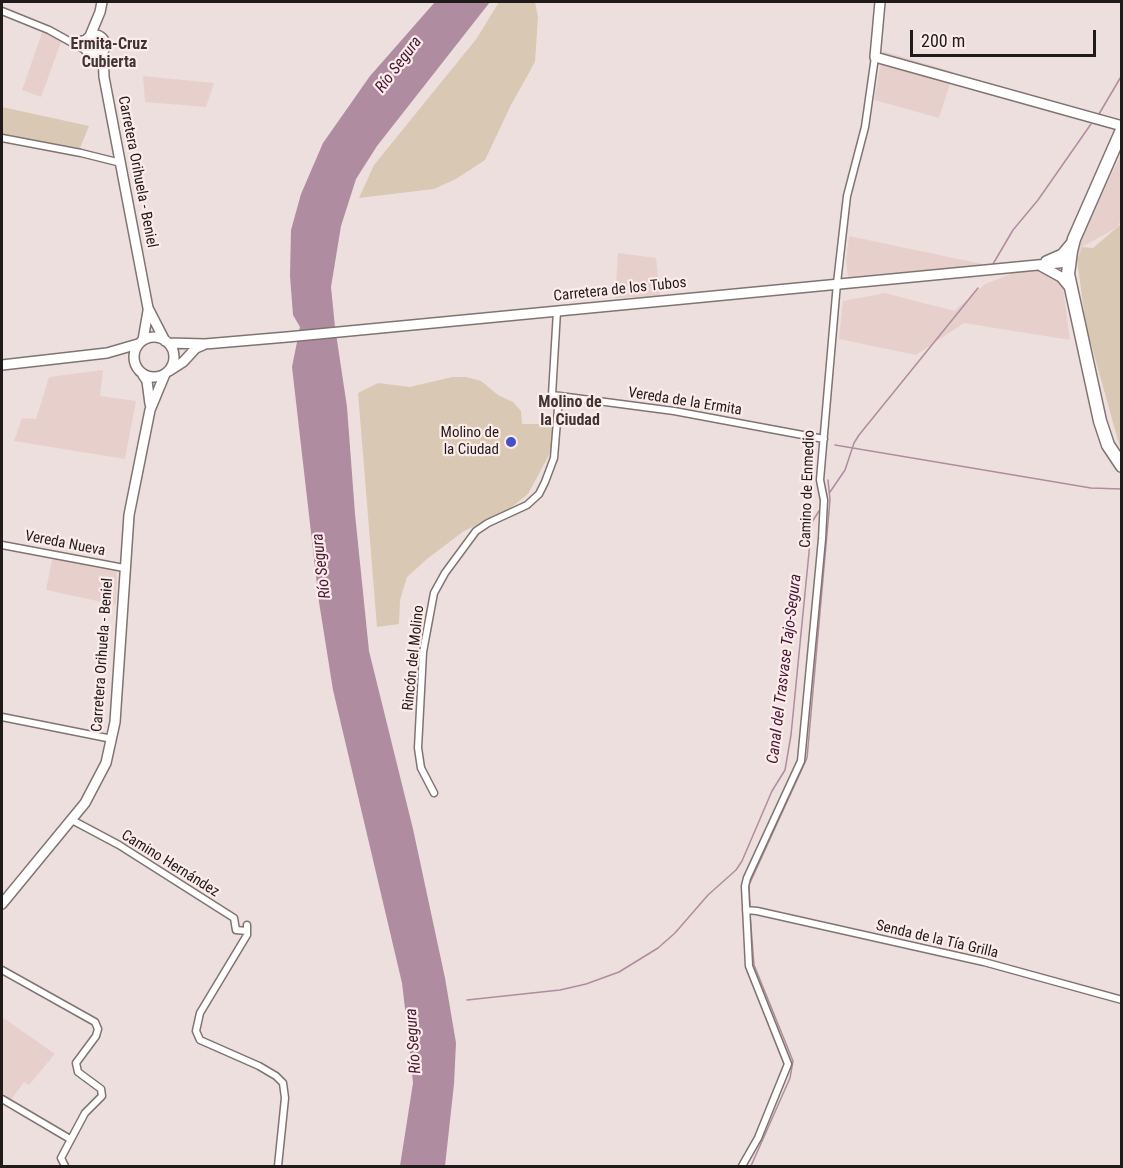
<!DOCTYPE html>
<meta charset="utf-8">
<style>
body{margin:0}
#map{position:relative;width:1123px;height:1168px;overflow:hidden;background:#eddfdd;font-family:"Roboto Condensed",sans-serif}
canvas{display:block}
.frame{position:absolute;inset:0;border:3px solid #201b1a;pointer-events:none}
.scale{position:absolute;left:910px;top:30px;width:186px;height:27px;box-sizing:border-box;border:3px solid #201b1a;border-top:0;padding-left:8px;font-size:18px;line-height:21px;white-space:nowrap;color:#201b1a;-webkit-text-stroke:4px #fbecea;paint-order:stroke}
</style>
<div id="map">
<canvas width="1123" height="1168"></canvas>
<div class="frame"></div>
<div class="scale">200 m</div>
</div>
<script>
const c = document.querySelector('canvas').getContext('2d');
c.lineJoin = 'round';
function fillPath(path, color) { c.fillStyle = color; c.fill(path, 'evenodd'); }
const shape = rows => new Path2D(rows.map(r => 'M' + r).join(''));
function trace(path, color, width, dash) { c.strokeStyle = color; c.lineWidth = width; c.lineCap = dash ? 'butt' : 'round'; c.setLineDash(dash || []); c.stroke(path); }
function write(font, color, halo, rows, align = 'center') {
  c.font = font + ' "Roboto Condensed",sans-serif'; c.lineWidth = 4.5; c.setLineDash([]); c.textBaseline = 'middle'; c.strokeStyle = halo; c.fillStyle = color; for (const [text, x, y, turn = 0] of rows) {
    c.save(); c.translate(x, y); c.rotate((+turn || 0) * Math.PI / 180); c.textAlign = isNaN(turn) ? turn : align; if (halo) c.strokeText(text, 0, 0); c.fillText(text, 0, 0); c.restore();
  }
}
fillPath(shape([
 [43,30,61,42,41,97,22,90],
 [883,51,954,72,939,118,874,100],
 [143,76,214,83,206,107,145,102],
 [1121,155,1121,221,1116,228,1082,247,1063,288,1070,340,964,323,916,355,839,339,843,301,885,293,954,311,985,284,1059,255,1088,222],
 [849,236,987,265,848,277,846,260],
 [618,253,656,258,660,296,615,298],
 [103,370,100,396,136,401,125,459,14,441,22,418,36,419,49,377],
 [53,555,117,569,116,605,46,590],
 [2,1017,55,1054,29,1085,24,1082,11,1100,2,1094]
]), '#e7d0cc');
fillPath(shape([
 [499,2,535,2,538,17,535,62,511,105,485,160,456,179,434,189,359,198,374,165,477,38],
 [2,107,89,126,80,148,2,135],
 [1121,224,1121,451,1086,326,1077,260,1082,247,1093,248],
 [452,377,466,377,481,381,498,395,513,402,521,411,522,424,556,424,553,442,549,455,528,494,508,510,464,531,427,559,407,577,400,600,399,624,377,627,358,393,378,383,410,387]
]), '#d9c9b4');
fillPath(shape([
 [435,2,490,2,377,146,356,179,341,226,331,287,335,327,347,407,355,514,369,651,413,829,445,978,456,1043,454,1084,445,1166,400,1166,413,1083,408,1034,402,983,333,690,319,602,292,367,300,327,293,315,290,276,291,230,301,194,323,143,370,76]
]), '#af8ca0');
trace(shape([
 [1099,114,1122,75],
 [993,264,1013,230,1038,200,1091,124],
 [835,445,1091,488,1122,489],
 [830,492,845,470,854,443,859,435,978,288],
 [750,907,749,885,807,758,830,500,828,480],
 [750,914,754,965,793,1061,790,1078,751,1166],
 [467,1000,560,990,586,984,619,972,658,948,675,933,708,895,736,870,742,861,772,791,785,770,791,735,812,522,819,511]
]), '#af8ca0', 1.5);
const street = shape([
 [2,11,49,30,87,51],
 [71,41,86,39],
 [2,138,81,153,121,163],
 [557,311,552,395,674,411,824,439],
 [2,545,124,568],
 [2,717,112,739],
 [434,793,421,768,418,748,423,652,434,593,445,573,476,531,488,523,527,505,539,494,545,482,554,458,559,396],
 [72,820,119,845,234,918,236,930,247,931],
 [746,910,757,911,984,962,1122,1000],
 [247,925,247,935,200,1013,196,1031,200,1040,259,1066,276,1076,283,1083,285,1098,278,1166],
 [2,970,95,1022,98,1029,96,1036,76,1063,78,1072,101,1089,102,1096,85,1113,61,1158,65,1166],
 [2,1099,70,1139],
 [742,1166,758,1138,788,1064,749,966,745,886,747,878,801,761,822,539,824,500,820,480,837,283,847,196,865,127,875,57]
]);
const secondary = shape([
 [880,2,875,57,1122,126],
 '85 45a10 10 0 1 1 20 0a10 10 0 1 1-20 0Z',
 [90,36,100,12,102,2],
 [103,50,104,77,148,308,165,341],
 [1046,261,1062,254,1073,241],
 [1041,266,1061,277,1070,288],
 '134 357a20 20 0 1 1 40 0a20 20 0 1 1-40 0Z',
 [143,340,148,311],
 [168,343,205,344,287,337,1069,262],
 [2,365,107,353,138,344],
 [169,371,183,362,196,348,203,345],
 [143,375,147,381,150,404],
 [2,904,85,803,106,763,115,722,129,515,150,410,165,374]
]);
const highway = shape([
 [1122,130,1074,239,1071,251,1068,274,1100,421,1108,445,1122,466]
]);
trace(street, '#807471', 9);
trace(secondary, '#807471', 12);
trace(highway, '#807471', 15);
trace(street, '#fff', 6);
trace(secondary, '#fff', 9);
trace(highway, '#fff', 12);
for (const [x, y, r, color] of [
 [511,442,6,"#4451c6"]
]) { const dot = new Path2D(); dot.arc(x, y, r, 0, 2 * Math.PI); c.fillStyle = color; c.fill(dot); trace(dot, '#fbecea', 2); }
write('15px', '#201b1a', '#fbecea', [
 ["Carretera Orihuela - Beniel",137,172,79],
 ["Carretera de los Tubos",620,290,-6],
 ["Vereda de la Ermita",685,402,9],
 ["Camino de Enmedio",808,489,-88],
 ["Vereda Nueva",65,544,11],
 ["Carretera Orihuela - Beniel",103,655,-86],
 ["Rincón del Molino",414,658,-84],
 ["Camino Hernández",170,864,32],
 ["Senda de la Tía Grilla",937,940,13]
]);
write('15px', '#201b1a', '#fbecea', [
 ["Molino de",499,433],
 ["la Ciudad",499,450]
], 'right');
write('bold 16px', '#3f3432', '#fbecea', [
 ["Ermita-Cruz",109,45],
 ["Cubierta",109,63],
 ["Molino de",570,403],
 ["la Ciudad",570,421]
]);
write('italic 16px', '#451836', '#fbecea', [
 ["Río Segura",399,65,-53],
 ["Río Segura",322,566,-97],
 ["Canal del Trasvase Tajo-Segura",785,669,-83],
 ["Río Segura",414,1041,-94]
]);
</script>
